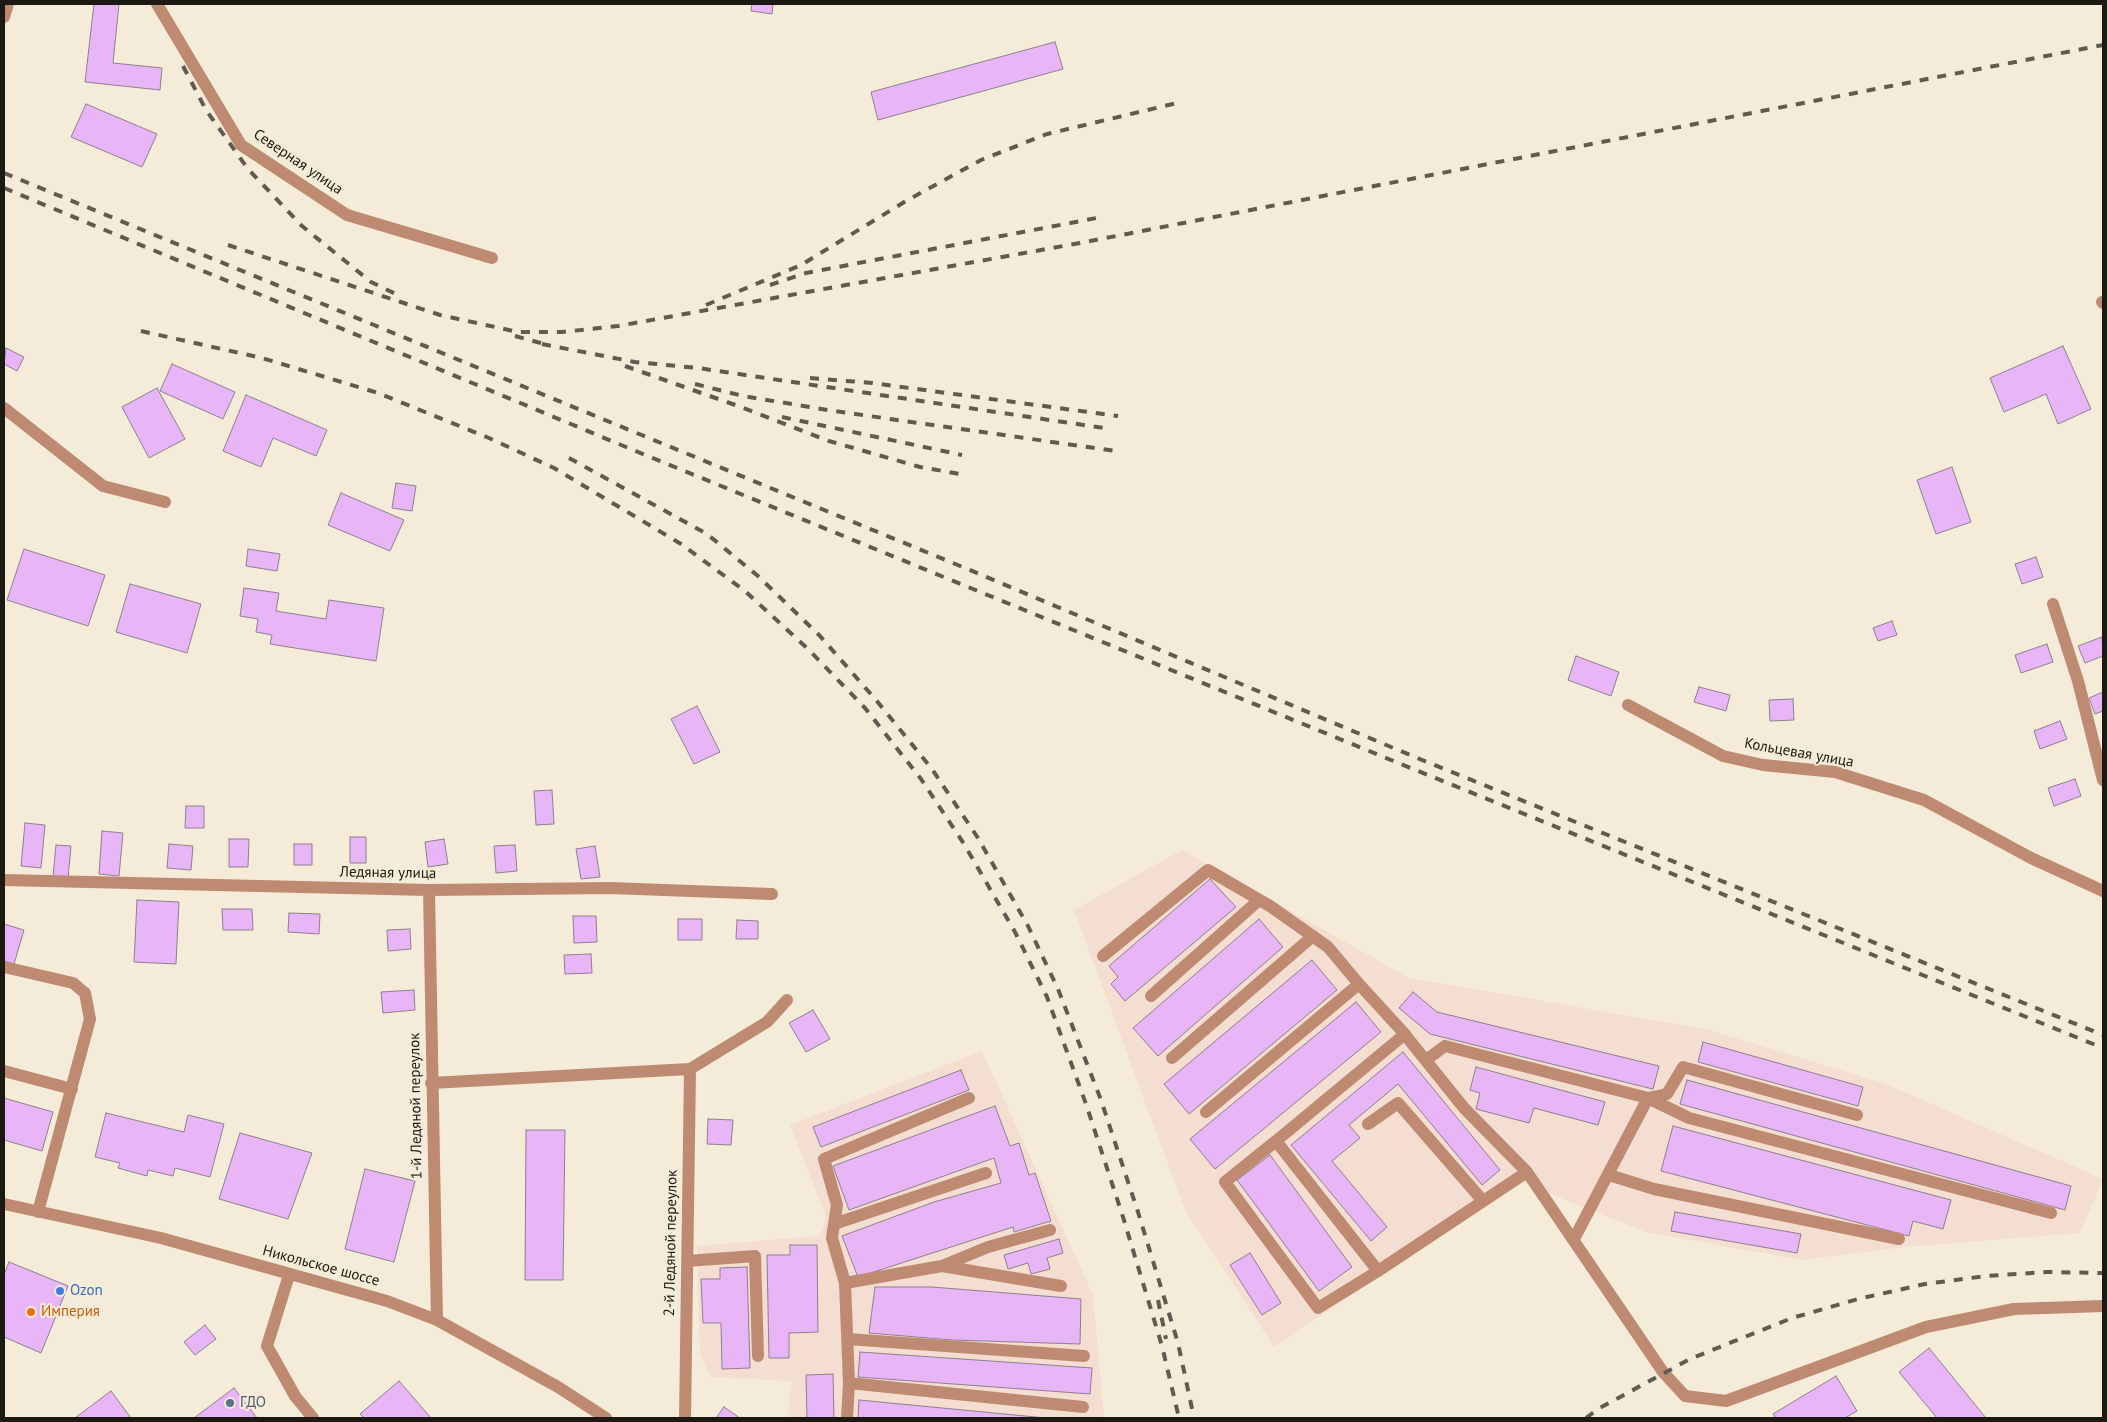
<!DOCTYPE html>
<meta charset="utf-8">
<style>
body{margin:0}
#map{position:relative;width:2107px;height:1422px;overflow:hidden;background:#f5ebd9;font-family:"PT Sans",sans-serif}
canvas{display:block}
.frame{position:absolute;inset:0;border:5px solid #1c1912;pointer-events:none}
</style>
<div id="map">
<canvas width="2107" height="1422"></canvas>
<div class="frame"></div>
</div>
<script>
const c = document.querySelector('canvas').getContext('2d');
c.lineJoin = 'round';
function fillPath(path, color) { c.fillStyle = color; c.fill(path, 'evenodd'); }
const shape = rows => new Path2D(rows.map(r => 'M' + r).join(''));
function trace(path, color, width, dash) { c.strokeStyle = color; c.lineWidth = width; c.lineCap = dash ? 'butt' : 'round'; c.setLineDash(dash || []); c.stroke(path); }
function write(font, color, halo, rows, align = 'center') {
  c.font = font + ' "PT Sans",sans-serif'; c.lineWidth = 4; c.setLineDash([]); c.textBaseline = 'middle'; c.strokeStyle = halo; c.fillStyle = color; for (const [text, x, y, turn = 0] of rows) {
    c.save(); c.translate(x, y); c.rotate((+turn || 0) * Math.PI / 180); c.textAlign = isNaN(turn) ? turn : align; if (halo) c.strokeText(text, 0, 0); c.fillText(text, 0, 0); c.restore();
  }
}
fillPath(shape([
 [1182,850,1409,978,1706,1029,1886,1084,2103,1179,2080,1233,1905,1247,1801,1260,1646,1232,1521,1182,1274,1347,1185,1210,1074,910],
 [982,1051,1093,1295,1104,1418,788,1418,791,1381,711,1377,700,1355,697,1246,820,1236,826,1217,790,1125]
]), '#f4ddd1');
const building = shape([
 [94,4,119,4,113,63,162,68,160,90,85,82,94,4],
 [752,4,773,4,772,14,751,11,752,4],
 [1055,42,1063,69,878,120,871,92,1055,42],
 [86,104,157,134,142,167,71,137,86,104],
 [2063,346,2091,409,2058,424,2046,394,2004,412,1990,378,2063,346],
 [6,348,24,357,17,371,4,364,6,348],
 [172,364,235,392,223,419,160,391,172,364],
 [157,388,185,439,149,458,122,407,157,388],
 [246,395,327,430,316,456,273,438,261,467,223,451,246,395],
 [1952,467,1971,522,1936,534,1917,480,1952,467],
 [396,483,416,486,412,511,392,508,396,483],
 [341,493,404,520,390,551,328,525,341,493],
 [24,549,105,575,88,626,7,600,24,549],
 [248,549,280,554,277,571,246,566,248,549],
 [2036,557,2043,577,2022,584,2015,564,2036,557],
 [130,584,201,604,187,653,116,632,130,584],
 [244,588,279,593,276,611,326,619,329,600,384,608,376,661,270,644,272,635,256,632,258,619,240,616,244,588],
 [1892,621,1897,635,1878,641,1873,628,1892,621],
 [2102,637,2103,656,2085,663,2078,646,2102,637],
 [2047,644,2053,662,2021,673,2015,655,2047,644],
 [1576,656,1619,672,1611,696,1568,680,1576,656],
 [1699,687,1730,695,1726,711,1694,702,1699,687],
 [2103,692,2103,711,2095,714,2089,698,2103,692],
 [1793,699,1794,720,1770,721,1769,700,1793,699],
 [697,706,720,752,694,764,671,719,697,706],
 [2060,721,2067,739,2040,749,2034,731,2060,721],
 [2075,779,2081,796,2054,806,2048,788,2075,779],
 [552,790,554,824,536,825,534,791,552,790],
 [186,806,204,806,204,828,185,828,186,806],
 [25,823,45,825,41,868,21,866,25,823],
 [102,831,123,833,119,876,99,874,102,831],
 [350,837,366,837,366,863,350,863,350,837],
 [229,839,249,839,248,867,229,867,229,839],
 [444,839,448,864,428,867,425,842,444,839],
 [169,844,193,846,191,870,167,868,169,844],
 [294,844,312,844,312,865,294,865,294,844],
 [56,845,71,846,68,878,53,877,56,845],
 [515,845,517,871,496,873,494,846,515,845],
 [595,846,600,877,581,879,576,849,595,846],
 [1210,879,1236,907,1125,1001,1111,984,1118,977,1109,966,1210,879],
 [137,900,179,902,176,964,134,962,137,900],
 [222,909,252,909,253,930,223,930,222,909],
 [289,913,320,914,319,934,288,932,289,913],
 [573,916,596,916,597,942,574,943,573,916],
 [678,919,702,919,702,940,678,940,678,919],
 [1259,919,1283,947,1158,1056,1133,1028,1259,919],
 [737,920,758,921,758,939,736,939,737,920],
 [4,924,24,930,14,964,4,961,4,924],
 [410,929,411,949,388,951,387,930,410,929],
 [591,954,592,973,565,974,564,955,591,954],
 [1312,960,1337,990,1189,1114,1164,1084,1312,960],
 [414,990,415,1010,383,1013,381,992,414,990],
 [1413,992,1437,1012,1659,1066,1653,1089,1430,1034,1399,1008,1413,992],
 [1356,1002,1381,1032,1215,1169,1190,1139,1356,1002],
 [813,1010,830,1039,806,1052,789,1023,813,1010],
 [1703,1042,1863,1087,1858,1106,1698,1062,1703,1042],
 [1403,1052,1500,1170,1482,1185,1398,1084,1349,1125,1360,1138,1332,1161,1387,1227,1371,1241,1291,1145,1403,1052],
 [1476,1067,1605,1102,1598,1125,1534,1108,1529,1123,1476,1109,1480,1093,1470,1090,1476,1067],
 [961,1070,969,1090,821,1147,813,1127,961,1070],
 [1687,1080,2071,1186,2065,1210,1680,1104,1687,1080],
 [4,1098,53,1112,42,1151,4,1140,4,1098],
 [995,1106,1010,1146,1019,1143,1029,1175,1035,1173,1051,1221,1014,1232,1013,1227,858,1277,842,1236,934,1202,1001,1183,994,1158,849,1210,833,1166,995,1106],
 [106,1113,184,1132,188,1115,224,1124,210,1177,175,1168,173,1176,148,1170,147,1176,118,1168,120,1163,95,1157,106,1113],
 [708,1119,733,1120,731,1145,707,1144,708,1119],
 [1673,1126,1951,1200,1943,1229,1913,1221,1909,1236,1661,1171,1673,1126],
 [526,1130,565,1130,563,1280,525,1280,526,1130],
 [240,1133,312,1153,288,1219,219,1199,240,1133],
 [1270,1155,1352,1267,1319,1291,1237,1180,1270,1155],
 [365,1169,415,1181,394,1262,345,1249,365,1169],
 [1675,1212,1801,1234,1797,1253,1671,1231,1675,1212],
 [1059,1239,1063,1253,1047,1258,1050,1269,1031,1274,1028,1263,1008,1269,1004,1255,1059,1239],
 [790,1245,817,1245,818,1332,789,1333,789,1358,769,1358,767,1255,790,1255,790,1245],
 [1250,1253,1281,1303,1262,1315,1230,1265,1250,1253],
 [9,1262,68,1286,41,1353,4,1337,4,1275,9,1262],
 [747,1267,750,1368,722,1369,721,1323,703,1323,701,1279,720,1279,720,1268,747,1267],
 [875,1287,932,1287,1081,1299,1080,1344,952,1340,869,1333,875,1287],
 [205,1325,216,1339,195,1355,184,1342,205,1325],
 [1929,1348,1986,1418,1937,1418,1899,1372,1929,1348],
 [860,1352,1092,1368,1090,1394,858,1377,860,1352],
 [833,1374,834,1418,807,1418,806,1375,833,1374],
 [1836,1376,1857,1411,1845,1418,1776,1418,1773,1414,1836,1376],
 [399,1381,431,1418,364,1418,360,1414,399,1381],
 [234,1388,257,1418,194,1418,234,1388],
 [111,1391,131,1418,75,1418,111,1391],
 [859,1400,1046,1418,858,1418,859,1400],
 [724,1407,740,1418,716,1418,724,1407]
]);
fillPath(building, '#e8b6f7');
trace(building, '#8c808f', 1);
trace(shape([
 [157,4,241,145,347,215,492,258],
 [4,17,8,4],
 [2102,302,2103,303],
 [4,408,103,486,165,502],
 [2053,604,2078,681,2103,780],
 [1628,705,1723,756,1763,765,1835,772,1924,800,2031,858,2103,891],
 [4,880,429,890,610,888,772,894],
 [429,890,437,1320],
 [1103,956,1208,870,1270,906,1328,947,1359,984,1402,1031,1464,1108,1527,1172,1663,1372,1685,1396,1726,1401,1926,1327,2014,1309,2103,1306],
 [4,967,73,983,85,993,90,1019,38,1212],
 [1151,996,1258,901],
 [1405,1034,1276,1141,1378,1271,1527,1172],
 [1172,1058,1313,936],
 [1426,1060,1445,1046,1648,1098,1574,1239],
 [690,1069,767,1022,787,1000],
 [4,1071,72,1089],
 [431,1083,690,1069,685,1418],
 [1648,1098,1689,1118,2051,1213],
 [1648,1098,1667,1094,1683,1067,1857,1115],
 [1206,1112,1359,984],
 [1368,1124,1398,1103,1483,1201],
 [1276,1141,1225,1182,1318,1308,1378,1271],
 [1609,1175,1654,1189,1899,1239],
 [4,1204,161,1238,387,1301,437,1320,558,1387,606,1418],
 [834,1224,986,1173],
 [687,1261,755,1256,758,1356],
 [942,1266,988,1247,1050,1230],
 [289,1275,267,1346,295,1396,313,1418],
 [845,1283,942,1266,1061,1286],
 [848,1339,1084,1356],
 [849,1383,1083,1407],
 [847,1418,849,1383,845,1283,832,1238,837,1205,824,1159,969,1098]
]), '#be8a71', 12);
trace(shape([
 [183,66,206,110,248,169,302,226,371,282,398,295],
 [4,173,953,563,1422,760,2103,1035],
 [4,188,638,452,1418,771,2103,1048],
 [228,245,440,315,518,332,562,332,618,326,1080,243,2103,45],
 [770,285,806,273,1102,217],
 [706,305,801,265,906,201,981,160,1047,134,1177,103],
 [141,331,262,358,378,393,489,438,554,468,681,544,745,591,808,649,865,708,921,779,964,844,1015,932,1047,997,1086,1104,1123,1217,1162,1346,1179,1418],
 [515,336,548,345],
 [542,344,635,362,698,368,1104,428],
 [625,366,741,407,829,441,920,467,960,474],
 [810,378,872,383,1118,416],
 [695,384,743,396,834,411,1116,451],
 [782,417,962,455],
 [569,458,707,534,758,576,820,636,876,700,932,769,978,838,1028,926,1058,989,1101,1100,1138,1212,1178,1343,1194,1418],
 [1158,1300,1166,1339],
 [1586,1418,1598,1409,1690,1359,1792,1318,1858,1299,1925,1284,1986,1276,2047,1272,2103,1273]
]), '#605a50', 4, [9, 9]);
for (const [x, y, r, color] of [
 [60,1291,5,"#3f7fe0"],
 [31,1312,5,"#e8710a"],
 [230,1403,5,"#5c6f8a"]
]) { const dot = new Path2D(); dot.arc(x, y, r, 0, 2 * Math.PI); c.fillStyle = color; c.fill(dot); trace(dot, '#f5ebd9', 2); }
write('15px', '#1c1912', '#f5ebd9', [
 ["Северная улица",298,162,34],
 ["Кольцевая улица",1799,753,10],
 ["Ледяная улица",388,873,1],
 ["1-й Ледяной переулок",416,1106,-91],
 ["2-й Ледяной переулок",671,1243,-89],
 ["Никольское шоссе",321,1266,15]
]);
write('15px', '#366cbe', '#f5ebd9', [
 ["Ozon",70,1291]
], 'left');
write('15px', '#c56008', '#f5ebd9', [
 ["Империя",41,1312]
], 'left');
write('15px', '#4e5e75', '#f5ebd9', [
 ["ГДО",240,1403]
], 'left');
</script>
